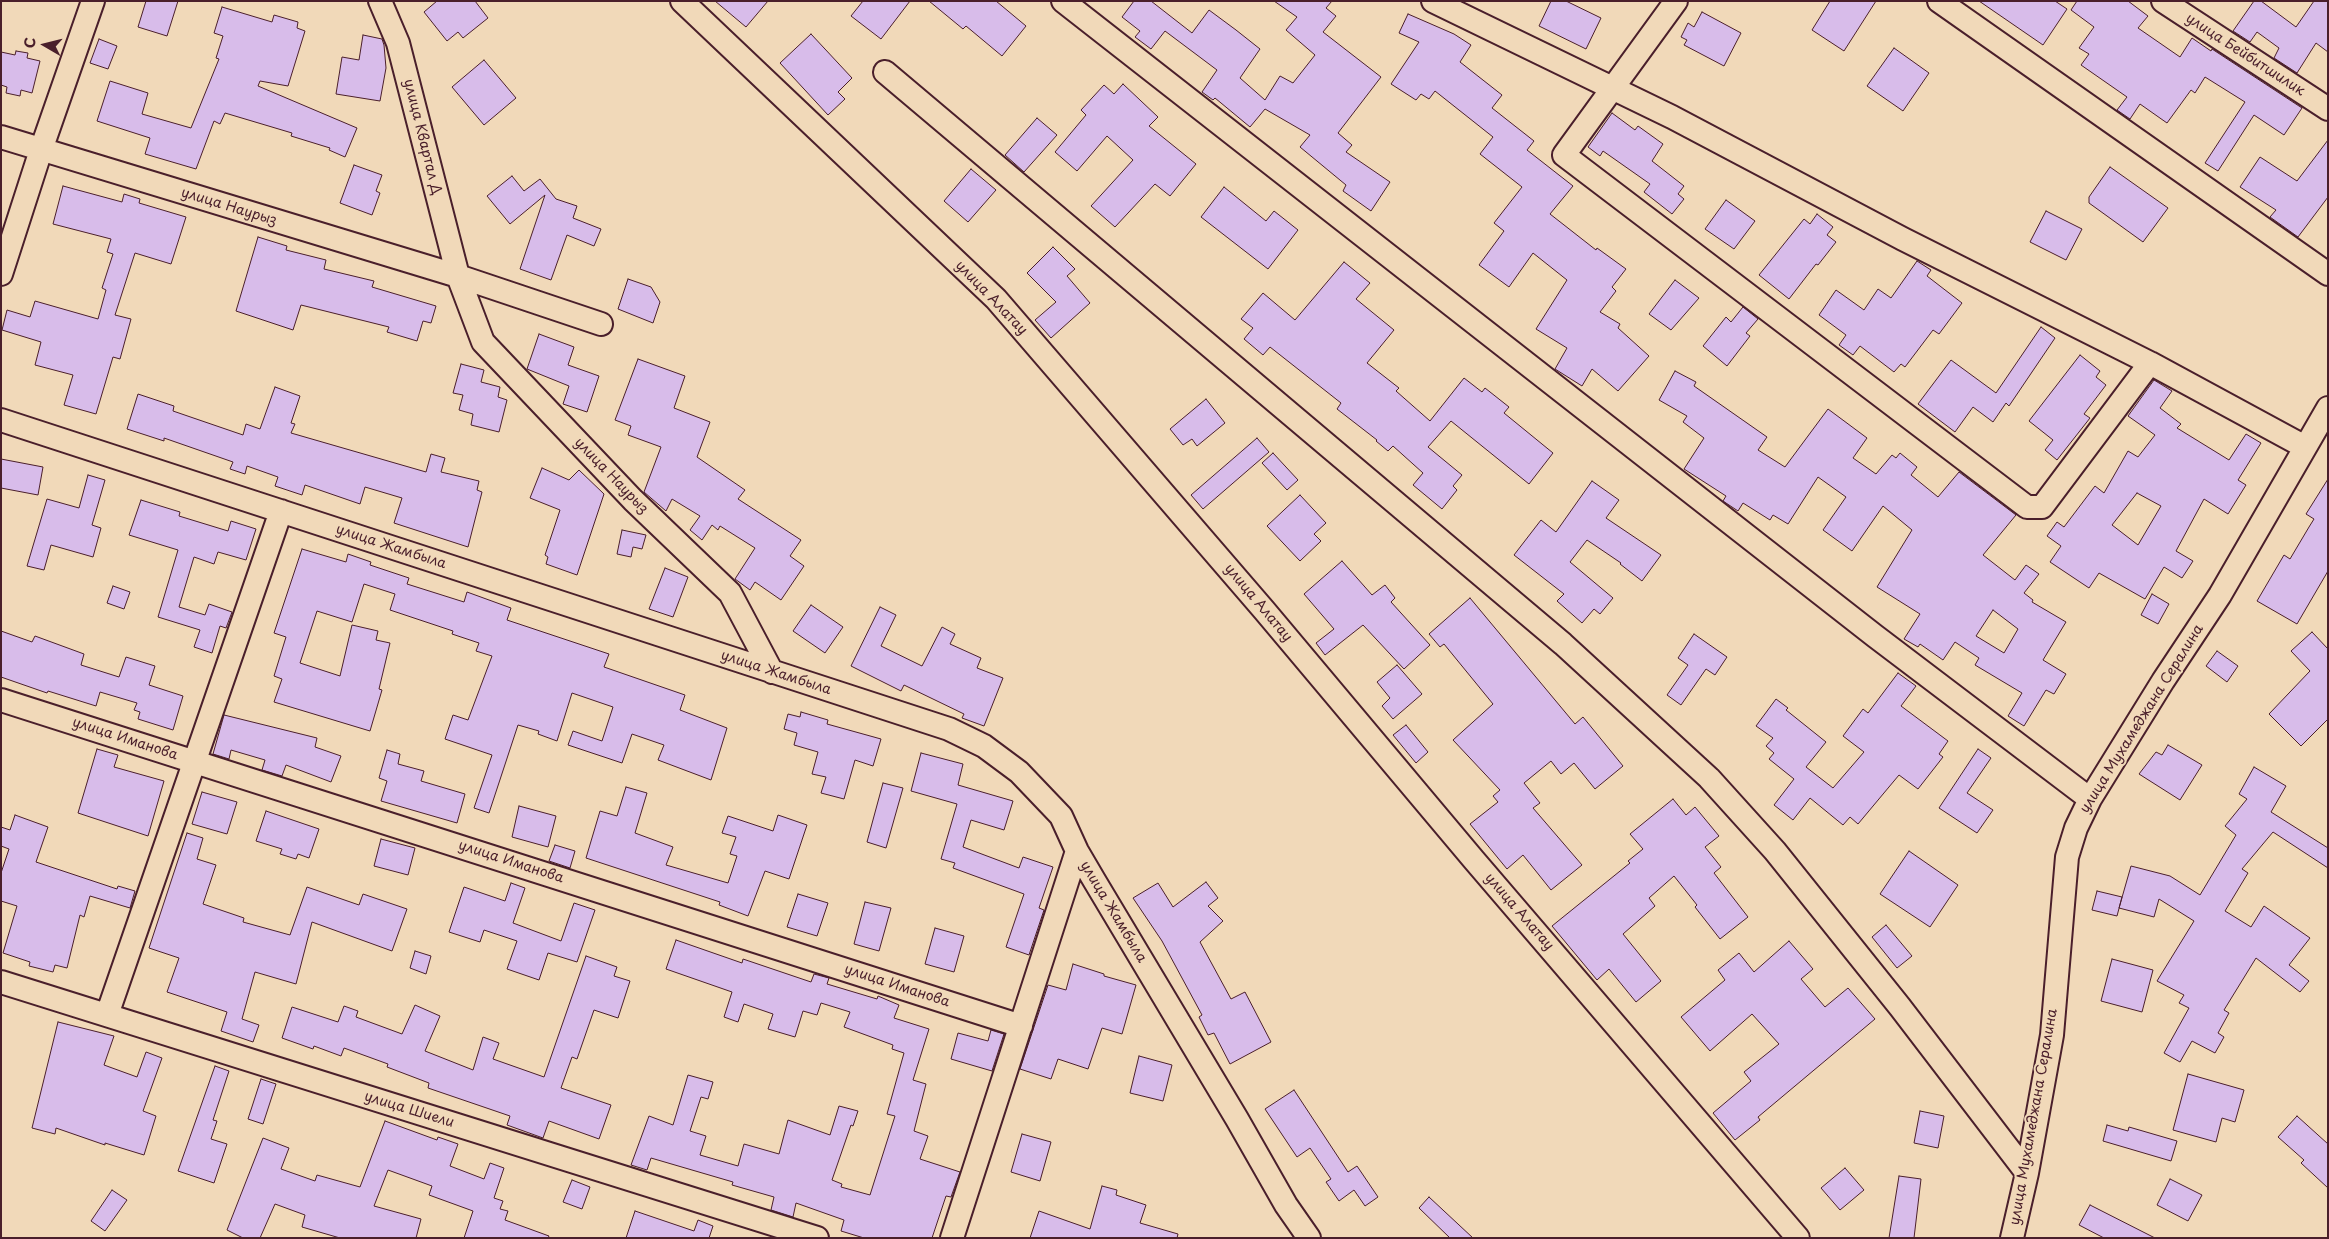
<!DOCTYPE html>
<meta charset="utf-8">
<style>
body{margin:0}
#map{position:relative;width:2329px;height:1239px;overflow:hidden;background:#f1d9b9;font-family:"Playpen Sans",sans-serif}
canvas{display:block}
.frame{position:absolute;inset:0;border:2px solid #4a1f2b;pointer-events:none}
.north{position:absolute;left:20px;top:20px;width:50px;height:50px;-webkit-text-stroke:4px #f1d9b9;paint-order:stroke;rotate:278deg;font-size:14px;font-weight:700;line-height:20px;text-align:center;color:#4a1f2b}
.north::after{content:'';display:block;margin:auto;width:18px;height:22px;background:#4a1f2b;clip-path:polygon(50% 0,100% 100%,50% 72%,0 100%)}
</style>
<div id="map">
<canvas width="2329" height="1239"></canvas>
<div class="frame"></div>
<div class="north">С</div>
</div>
<script>
const c = document.querySelector('canvas').getContext('2d');
c.lineJoin = 'round';
function fillPath(path, color) { c.fillStyle = color; c.fill(path, 'evenodd'); }
const shape = rows => new Path2D(rows.map(r => 'M' + r).join(''));
function trace(path, color, width, dash) { c.strokeStyle = color; c.lineWidth = width; c.lineCap = dash ? 'butt' : 'round'; c.setLineDash(dash || []); c.stroke(path); }
function write(font, color, halo, rows, align = 'center') {
  c.font = font + ' "Playpen Sans",sans-serif'; c.lineWidth = 4; c.setLineDash([]); c.textBaseline = 'middle'; c.strokeStyle = halo; c.fillStyle = color; for (const [text, x, y, turn = 0] of rows) {
    c.save(); c.translate(x, y); c.rotate((+turn || 0) * Math.PI / 180); c.textAlign = isNaN(turn) ? turn : align; if (halo) c.strokeText(text, 0, 0); c.fillText(text, 0, 0); c.restore();
  }
}
const building = shape([
 [146,1,178,1,167,36,138,27,146,1],
 [437,1,475,1,488,18,463,38,458,32,447,41,424,12,437,1],
 [715,1,768,1,746,27,715,1],
 [863,1,910,1,881,39,851,16,863,1],
 [929,1,996,1,1026,26,1002,56,966,26,963,29,929,1],
 [1134,1,1151,1,1192,33,1209,10,1236,30,1260,49,1240,78,1265,100,1280,76,1293,83,1315,55,1286,30,1297,17,1274,1,1332,1,1326,8,1336,16,1323,32,1381,77,1338,133,1352,145,1346,152,1390,182,1371,211,1343,191,1346,185,1300,147,1310,135,1265,109,1250,127,1215,98,1213,100,1202,92,1217,70,1165,31,1151,49,1135,37,1140,31,1122,17,1134,1],
 [1551,1,1566,1,1601,18,1586,49,1539,26,1551,1],
 [1830,1,1876,1,1844,51,1812,30,1830,1],
 [1979,1,2055,1,2067,9,2043,45,1979,1],
 [2077,1,2128,1,2148,16,2138,28,2180,57,2192,38,2211,51,2212,49,2302,108,2284,135,2254,115,2218,171,2205,163,2245,102,2205,77,2195,93,2191,90,2167,123,2140,104,2130,119,2117,110,2127,97,2081,65,2089,54,2079,48,2094,27,2071,10,2077,1],
 [2254,1,2261,1,2296,27,2314,1,2328,1,2328,52,2316,43,2297,73,2274,58,2279,48,2257,32,2250,42,2233,31,2254,1],
 [222,7,272,22,274,15,298,22,297,28,305,31,288,86,260,81,258,86,357,128,345,157,329,150,330,148,291,136,292,133,225,113,220,124,214,121,196,169,145,154,150,138,97,121,110,81,148,93,142,114,191,128,219,59,216,58,223,36,214,33,222,7],
 [1702,12,1741,33,1724,66,1684,45,1687,40,1681,37,1688,23,1694,27,1702,12],
 [1408,14,1454,34,1471,45,1460,62,1502,95,1492,108,1534,141,1527,150,1573,186,1550,214,1596,250,1597,248,1626,269,1612,287,1616,291,1600,312,1620,324,1618,328,1649,356,1618,391,1592,369,1582,386,1555,369,1567,348,1536,329,1567,280,1533,253,1509,287,1479,265,1504,231,1494,223,1522,187,1480,154,1493,137,1435,91,1429,99,1421,94,1416,100,1391,84,1419,42,1399,33,1408,14],
 [811,34,852,78,838,92,845,99,828,115,780,63,811,34],
 [363,35,382,39,384,45,386,68,380,101,336,94,342,57,359,60,363,35],
 [99,39,117,46,108,69,90,63,99,39],
 [1894,48,1929,73,1903,111,1867,86,1894,48],
 [16,51,28,53,27,58,40,61,32,93,21,90,20,96,6,93,7,87,1,85,1,52,15,55,16,51],
 [484,60,516,98,484,125,452,87,484,60],
 [1123,84,1158,117,1149,126,1196,164,1170,196,1155,184,1115,227,1091,206,1133,160,1107,136,1077,171,1055,152,1086,115,1081,110,1104,85,1114,94,1123,84],
 [1612,113,1635,130,1638,126,1663,144,1652,161,1684,186,1678,194,1684,199,1672,214,1644,192,1650,184,1603,151,1600,156,1588,147,1612,113],
 [1037,118,1057,135,1024,172,1005,155,1037,118],
 [2328,140,2328,197,2298,237,2270,217,2276,210,2240,187,2260,157,2297,181,2328,140],
 [354,165,382,175,376,191,380,193,372,215,340,203,354,165],
 [2110,167,2168,208,2143,242,2089,203,2089,197,2110,167],
 [971,169,996,190,968,222,944,201,971,169],
 [512,176,524,191,540,179,556,199,577,206,573,218,601,229,594,246,567,235,551,280,520,269,545,195,510,224,487,196,512,176],
 [63,186,122,202,124,194,140,199,139,203,186,217,171,264,135,253,115,315,131,319,120,359,113,357,96,414,64,405,73,375,35,365,41,342,2,330,7,310,30,317,35,301,98,319,106,290,102,288,113,254,107,252,111,239,53,224,63,186],
 [1224,187,1266,221,1274,211,1298,230,1268,269,1201,217,1224,187],
 [1726,200,1755,221,1734,249,1705,229,1726,200],
 [2046,211,2082,229,2066,260,2030,242,2046,211],
 [1817,214,1833,227,1827,235,1836,242,1818,265,1816,264,1789,299,1759,275,1804,219,1810,224,1817,214],
 [258,237,287,246,286,250,326,260,324,269,374,281,372,287,436,306,431,323,423,321,417,341,387,332,389,327,301,305,293,330,236,311,258,237],
 [1053,247,1075,269,1067,276,1090,303,1051,338,1035,320,1056,302,1027,273,1053,247],
 [1917,261,1931,270,1927,276,1962,303,1939,334,1933,330,1905,367,1901,364,1894,372,1860,346,1853,355,1839,345,1846,335,1819,315,1836,290,1864,310,1878,289,1891,298,1917,261],
 [1344,262,1370,283,1356,299,1394,330,1367,363,1399,388,1396,391,1430,421,1464,378,1482,392,1485,388,1509,407,1504,413,1553,453,1529,484,1451,421,1428,447,1462,475,1453,486,1457,490,1442,509,1413,485,1423,473,1393,446,1388,451,1376,441,1377,440,1337,409,1341,403,1270,347,1263,355,1244,339,1253,328,1241,319,1263,293,1295,320,1344,262],
 [628,279,651,287,660,302,653,323,618,309,628,279],
 [1675,280,1699,298,1671,330,1649,314,1675,280],
 [1743,307,1758,319,1746,333,1750,336,1727,366,1703,346,1726,317,1731,322,1743,307],
 [2041,327,2055,338,2009,406,2006,403,1993,422,1973,407,1955,432,1918,404,1951,360,1996,393,2041,327],
 [539,334,574,347,568,365,599,376,587,412,563,404,569,386,527,369,539,334],
 [2080,355,2100,371,2096,377,2106,385,2084,414,2090,418,2057,460,2045,450,2053,440,2029,421,2080,355],
 [638,359,685,376,674,408,710,422,697,457,745,490,738,499,801,540,790,556,804,566,781,600,755,582,750,590,735,579,755,548,720,526,718,530,712,525,702,540,690,530,700,516,672,499,666,511,644,492,661,447,628,435,631,426,615,420,638,359],
 [461,364,484,370,481,382,500,387,498,397,507,400,499,432,471,425,473,414,459,410,463,395,453,393,461,364],
 [1675,371,1696,382,1694,386,1767,437,1758,450,1785,467,1828,409,1867,438,1853,458,1876,474,1892,455,1896,458,1900,453,1917,467,1911,475,1938,497,1959,472,2016,515,1983,555,2015,580,2026,565,2039,574,2024,593,2033,600,2032,602,2066,622,2043,660,2066,674,2054,694,2046,690,2024,726,2008,716,2022,693,1975,665,1979,658,1955,642,1943,660,1920,644,1918,647,1904,639,1920,614,1877,587,1912,530,1883,506,1852,551,1823,530,1846,497,1818,477,1788,524,1773,515,1770,520,1743,503,1738,511,1723,501,1726,496,1684,469,1704,438,1683,422,1687,416,1659,400,1675,371],
 [1993,610,2018,629,2004,653,1976,636,1993,610],
 [2154,380,2172,391,2160,408,2181,424,2177,428,2229,460,2246,434,2261,443,2238,480,2246,485,2228,514,2204,499,2176,551,2193,561,2182,578,2164,567,2145,599,2099,573,2089,588,2050,562,2061,546,2047,536,2057,522,2064,527,2095,486,2104,493,2128,451,2138,457,2155,435,2128,416,2154,380],
 [2137,493,2161,506,2138,545,2112,525,2137,493],
 [275,387,300,396,291,423,295,424,291,433,426,472,431,454,445,458,441,472,479,481,477,490,482,492,468,547,394,523,402,498,365,487,360,504,305,485,302,495,275,486,278,477,247,466,245,474,230,469,233,462,164,438,164,441,127,429,138,394,174,406,173,411,243,435,246,424,260,429,275,387],
 [1206,399,1225,423,1197,446,1192,439,1183,445,1170,429,1206,399],
 [1257,438,1269,452,1203,509,1191,495,1257,438],
 [1273,453,1298,480,1287,490,1262,463,1273,453],
 [1,459,43,467,38,495,1,488,1,459],
 [542,468,569,480,579,470,604,494,577,575,546,564,548,557,545,555,560,510,530,498,542,468],
 [88,475,105,480,92,525,101,528,93,557,51,545,44,570,27,566,47,499,79,508,88,475],
 [2328,479,2328,571,2297,624,2257,601,2284,555,2290,559,2309,527,2314,519,2306,514,2328,479],
 [1592,481,1619,500,1606,518,1661,555,1642,581,1620,564,1621,563,1587,540,1570,562,1613,598,1600,614,1594,609,1582,623,1557,601,1564,594,1514,555,1541,520,1556,532,1592,481],
 [1300,495,1326,523,1314,534,1321,541,1300,561,1267,526,1300,495],
 [141,500,180,512,179,516,228,531,231,521,256,529,246,560,218,552,214,564,194,557,179,607,205,615,209,604,232,612,226,628,220,626,212,653,194,647,200,630,158,617,178,550,129,535,141,500],
 [622,530,646,535,642,549,633,547,631,557,617,554,622,530],
 [302,549,346,562,348,554,371,562,370,565,409,578,407,584,464,602,467,592,511,608,507,620,609,654,604,667,685,695,680,710,727,728,711,780,658,760,664,745,632,734,622,763,568,745,573,731,602,741,613,707,572,693,557,741,538,734,539,731,518,725,489,813,474,808,492,755,445,739,453,715,468,720,492,656,476,651,479,643,452,634,453,631,390,610,395,594,364,584,352,622,317,611,300,663,340,676,352,625,378,631,376,640,390,643,379,689,382,690,370,731,274,702,282,679,274,676,286,637,274,633,302,549],
 [1342,561,1372,595,1385,585,1395,598,1391,602,1430,645,1404,669,1363,625,1325,655,1316,643,1334,629,1304,594,1342,561],
 [665,568,688,577,673,617,649,609,665,568],
 [113,586,130,592,124,609,107,603,113,586],
 [2152,594,2169,604,2158,624,2141,615,2152,594],
 [1470,598,1575,724,1583,717,1623,766,1595,789,1574,763,1561,774,1551,761,1524,783,1540,803,1533,808,1582,865,1551,890,1523,855,1507,869,1470,824,1498,802,1493,796,1500,790,1453,740,1493,704,1444,644,1440,647,1429,634,1470,598],
 [811,605,843,627,825,653,793,631,811,605],
 [880,607,896,615,881,646,922,666,942,627,955,634,950,644,981,658,977,668,1003,678,984,726,962,718,964,714,904,685,901,691,851,666,880,607],
 [1,631,32,642,35,636,84,654,81,665,119,677,126,657,155,666,149,685,183,696,173,730,138,719,140,712,134,710,137,703,100,692,96,706,48,691,47,693,1,677,1,631],
 [2312,632,2328,649,2328,719,2301,746,2269,714,2310,671,2291,651,2312,632],
 [1694,634,1727,657,1715,675,1706,669,1681,705,1667,695,1688,665,1678,658,1694,634],
 [2217,651,2238,666,2227,682,2206,666,2217,651],
 [1397,665,1422,694,1393,719,1382,706,1390,698,1377,682,1397,665],
 [1898,673,1916,686,1901,706,1948,741,1939,754,1943,757,1918,789,1899,775,1858,824,1850,817,1843,825,1810,798,1793,820,1774,805,1794,779,1769,759,1774,753,1766,746,1773,738,1756,726,1776,699,1788,708,1786,710,1826,742,1806,767,1833,788,1864,752,1843,736,1863,709,1868,713,1898,673],
 [801,712,828,720,827,724,881,739,873,766,855,760,844,799,821,793,826,777,812,774,818,752,794,745,797,733,784,729,788,714,800,717,801,712],
 [224,715,317,738,315,747,341,756,331,782,286,765,282,776,262,770,265,760,231,750,229,759,213,754,224,715],
 [1406,725,1428,752,1416,763,1393,735,1406,725],
 [2168,745,2202,765,2180,800,2139,774,2156,752,2162,755,2168,745],
 [97,749,118,755,114,767,164,781,148,836,78,813,97,749],
 [1978,749,1991,758,1967,793,1993,810,1977,833,1939,808,1978,749],
 [387,750,400,754,398,764,424,771,421,781,465,794,457,823,381,801,387,781,379,778,387,750],
 [921,753,963,764,958,785,1013,801,1004,830,971,820,963,847,1019,868,1023,857,1053,867,1039,908,1044,910,1029,955,1006,947,1024,894,953,868,955,863,941,859,957,804,911,791,921,753],
 [2254,767,2286,786,2271,812,2328,848,2328,868,2273,832,2242,869,2248,873,2225,911,2251,927,2264,906,2310,938,2289,965,2309,981,2300,992,2256,958,2224,1010,2229,1013,2218,1033,2224,1037,2215,1053,2192,1041,2180,1062,2164,1053,2189,1008,2179,1003,2184,995,2157,981,2194,921,2159,899,2154,917,2119,908,2131,866,2170,876,2200,895,2236,835,2225,826,2247,799,2239,794,2254,767],
 [883,783,903,788,886,848,867,842,883,783],
 [626,787,647,793,635,833,673,847,666,865,728,883,737,856,730,854,736,837,722,833,728,816,773,831,778,815,807,825,789,879,765,871,748,916,719,905,720,902,586,858,600,811,617,816,626,787],
 [202,792,237,802,227,834,192,824,202,792],
 [1673,799,1686,815,1695,807,1719,836,1705,847,1721,867,1714,873,1748,917,1720,939,1695,907,1697,905,1674,876,1649,898,1655,906,1623,934,1661,981,1636,1002,1609,969,1597,980,1552,926,1630,863,1628,861,1643,849,1630,834,1673,799],
 [519,806,556,816,548,847,512,837,519,806],
 [266,811,319,829,309,858,298,854,296,859,280,854,282,849,256,841,266,811],
 [15,815,48,827,36,862,117,889,118,886,135,891,130,908,90,896,84,917,80,915,67,968,55,965,53,972,29,966,30,962,3,953,17,906,1,901,1,873,9,849,1,846,1,827,10,830,15,815],
 [187,833,203,838,197,859,216,865,203,904,244,918,243,922,290,935,307,887,359,905,363,894,407,909,392,951,312,922,296,984,255,972,242,1019,259,1025,253,1042,221,1031,227,1012,167,992,179,958,149,948,187,833],
 [381,839,415,848,408,875,374,866,381,839],
 [555,845,575,851,570,868,549,861,555,845],
 [1909,851,1958,885,1930,927,1880,894,1909,851],
 [1206,882,1218,898,1208,906,1223,921,1200,942,1231,999,1245,992,1271,1042,1230,1064,1214,1033,1208,1035,1199,1017,1202,1015,1162,941,1133,898,1158,883,1173,907,1206,882],
 [511,883,525,888,513,923,561,941,574,903,595,910,577,962,548,953,539,980,507,969,517,941,484,930,480,942,449,932,464,887,505,901,511,883],
 [2097,891,2122,897,2117,916,2092,910,2097,891],
 [798,894,828,903,817,936,787,927,798,894],
 [865,902,891,908,879,951,854,944,865,902],
 [1886,925,1912,956,1897,968,1872,937,1886,925],
 [935,928,964,936,954,972,925,964,935,928],
 [676,940,742,963,743,959,811,982,814,974,829,978,827,984,877,999,878,996,899,1005,894,1018,929,1029,913,1080,926,1084,914,1131,928,1136,920,1159,960,1172,951,1197,946,1196,932,1238,864,1238,841,1231,844,1220,796,1203,793,1217,771,1210,774,1197,732,1185,733,1182,651,1158,647,1170,631,1165,649,1116,673,1125,688,1075,713,1082,708,1099,701,1097,690,1131,706,1136,700,1155,738,1166,744,1144,779,1154,788,1120,830,1135,839,1106,858,1111,853,1126,851,1125,832,1180,842,1184,841,1187,870,1195,895,1116,887,1114,904,1053,892,1049,893,1045,844,1027,850,1012,821,1003,817,1015,803,1011,795,1037,768,1029,773,1014,744,1004,738,1022,724,1017,732,992,666,969,676,940],
 [1789,941,1813,969,1801,979,1825,1007,1848,988,1875,1019,1758,1117,1760,1120,1735,1140,1713,1113,1751,1081,1744,1072,1779,1044,1752,1014,1710,1051,1681,1017,1725,980,1718,970,1739,953,1754,972,1789,941],
 [415,951,431,956,426,974,410,968,415,951],
 [586,956,617,967,614,976,630,981,618,1018,594,1010,577,1059,572,1057,561,1088,611,1105,599,1139,549,1121,543,1138,507,1125,510,1116,428,1088,429,1083,387,1067,388,1064,344,1048,341,1056,314,1046,313,1049,282,1038,292,1007,338,1022,344,1006,358,1011,356,1017,402,1034,415,1005,440,1016,425,1051,473,1070,483,1037,499,1043,493,1059,544,1077,586,956],
 [2112,959,2153,970,2142,1012,2101,1001,2112,959],
 [1073,964,1104,974,1104,976,1136,985,1122,1034,1102,1028,1088,1069,1058,1059,1051,1079,1020,1069,1048,985,1066,990,1073,964],
 [58,1022,114,1036,104,1065,137,1077,146,1052,162,1058,143,1111,156,1116,144,1155,105,1143,105,1145,56,1128,55,1134,32,1128,58,1022],
 [991,1030,1004,1034,992,1071,951,1059,958,1033,988,1041,991,1030],
 [1139,1056,1172,1065,1163,1101,1130,1093,1139,1056],
 [215,1066,229,1071,213,1120,217,1121,211,1139,227,1144,214,1183,178,1171,215,1066],
 [2188,1074,2244,1090,2235,1122,2222,1118,2216,1142,2173,1130,2188,1074],
 [261,1079,276,1084,263,1124,248,1119,261,1079],
 [1294,1090,1348,1172,1357,1166,1378,1197,1365,1206,1354,1190,1339,1201,1326,1182,1331,1179,1310,1148,1297,1157,1265,1109,1294,1090],
 [1920,1111,1944,1116,1938,1148,1914,1143,1920,1111],
 [2297,1116,2328,1144,2328,1188,2301,1163,2304,1160,2278,1137,2297,1116],
 [385,1121,437,1140,438,1137,458,1144,450,1166,484,1179,490,1163,504,1168,494,1198,503,1201,500,1209,508,1211,505,1220,549,1236,548,1238,464,1238,473,1211,429,1195,432,1186,388,1170,374,1206,421,1219,416,1238,340,1238,302,1227,305,1215,275,1204,260,1238,243,1238,227,1230,263,1138,289,1148,281,1169,315,1181,317,1175,360,1187,385,1121],
 [2107,1125,2128,1131,2129,1127,2177,1141,2171,1161,2103,1141,2107,1125],
 [1022,1134,1051,1142,1040,1181,1011,1172,1022,1134],
 [1845,1168,1864,1190,1840,1210,1821,1188,1845,1168],
 [1899,1176,1921,1179,1914,1238,1889,1238,1899,1176],
 [2170,1179,2202,1195,2188,1221,2157,1205,2170,1179],
 [572,1180,590,1187,582,1209,563,1202,572,1180],
 [1102,1186,1117,1190,1116,1195,1146,1205,1140,1223,1178,1234,1177,1238,1030,1238,1039,1211,1090,1229,1102,1186],
 [112,1190,127,1200,105,1231,91,1221,112,1190],
 [1429,1197,1473,1238,1450,1238,1419,1208,1429,1197],
 [2090,1205,2155,1238,2104,1238,2079,1225,2090,1205],
 [635,1211,694,1231,698,1220,713,1226,709,1238,626,1238,635,1211]
]);
fillPath(building, '#d8bcea');
trace(building, '#4a1f2b', 1);
const minor = shape([
 [380,1,398,43,458,276,483,342,633,500,730,593,772,672],
 [682,1,996,299,1264,610,1474,860,1798,1238],
 [1063,1,1875,636,2090,799],
 [1433,1,1672,117,1903,239,2150,363,2305,447],
 [1676,1,1564,155,2027,507,2042,507,2150,363],
 [1939,1,2328,274],
 [2163,1,2328,109],
 [885,72,1563,644,1709,778,1775,851,1900,1007,2027,1173],
 [1,137,458,276,601,324],
 [1,274,41,150,93,1],
 [1,420,949,729,984,746,1019,772,1061,816,1077,851,1094,880,1237,1119,1286,1205,1309,1238],
 [1,700,1021,1026],
 [1,982,817,1238],
 [107,1015,281,511],
 [952,1238,1077,851],
 [2012,1238,2027,1173,2052,1035,2067,857,2076,828,2090,799,2163,681,2220,595,2328,408]
]);
trace(minor, '#4a1f2b', 26);
trace(minor, '#f1d9b9', 22);
write('14px', '#4a1f2b', '#f1d9b9', [
 ["улица Бейбитшилик",2245,55,33],
 ["улица Квартал Д",422,137,76],
 ["улица Наурыз",229,207,17],
 ["улица Алатау",991,298,46],
 ["улица Наурыз",611,476,46],
 ["улица Жамбыла",391,547,18],
 ["улица Алатау",1258,603,50],
 ["улица Жамбыла",776,673,18],
 ["улица Мухамеджана Сералина",2142,719,-58],
 ["улица Иманова",125,739,18],
 ["улица Иманова",511,862,18],
 ["улица Жамбыла",1113,912,59],
 ["улица Алатау",1519,912,49],
 ["улица Иманова",897,986,18],
 ["улица Шиели",409,1110,17],
 ["улица Мухамеджана Сералина",2034,1117,-80]
]);
</script>
